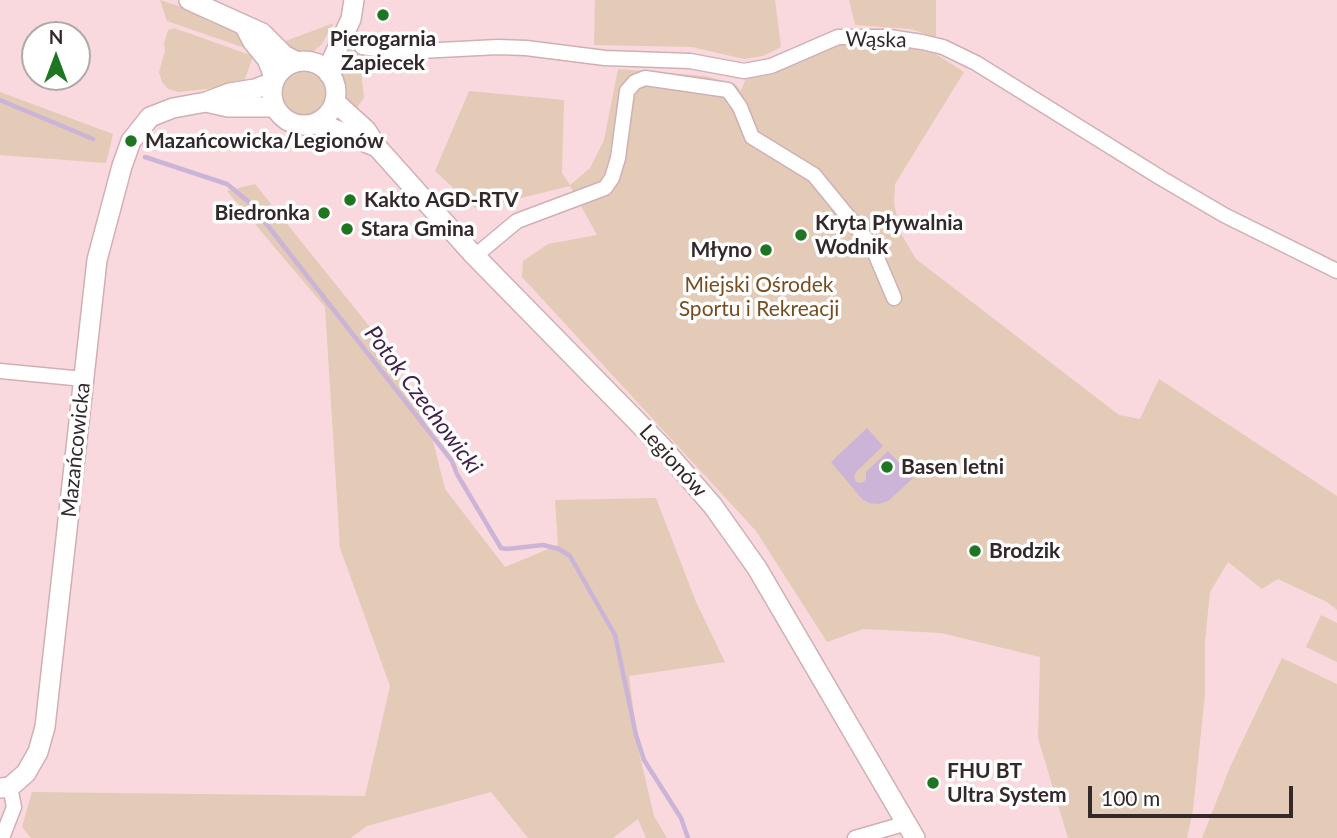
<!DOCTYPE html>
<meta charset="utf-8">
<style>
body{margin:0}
#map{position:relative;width:1337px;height:838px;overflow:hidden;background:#f9d9dd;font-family:Lato,sans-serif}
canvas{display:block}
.north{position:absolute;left:21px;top:21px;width:70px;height:70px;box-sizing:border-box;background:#fff;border:2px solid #aea9aa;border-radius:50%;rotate:0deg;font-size:19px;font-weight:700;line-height:28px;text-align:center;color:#34282a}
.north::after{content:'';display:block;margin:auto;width:24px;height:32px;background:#1e7623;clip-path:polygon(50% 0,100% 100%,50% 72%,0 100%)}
.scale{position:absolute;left:1088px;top:786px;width:205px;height:32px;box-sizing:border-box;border:4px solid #34282a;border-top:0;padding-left:9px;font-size:21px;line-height:24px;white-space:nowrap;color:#34282a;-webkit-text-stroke:5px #fff;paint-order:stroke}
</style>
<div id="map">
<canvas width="1337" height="838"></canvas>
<div class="north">N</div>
<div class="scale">100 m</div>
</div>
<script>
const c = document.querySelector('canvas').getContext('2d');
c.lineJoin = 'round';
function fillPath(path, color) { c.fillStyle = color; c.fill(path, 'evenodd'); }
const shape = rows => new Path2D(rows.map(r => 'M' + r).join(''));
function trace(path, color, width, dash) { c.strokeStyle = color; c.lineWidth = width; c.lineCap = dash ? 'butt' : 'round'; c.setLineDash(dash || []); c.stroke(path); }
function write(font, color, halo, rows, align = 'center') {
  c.font = font + ' Lato,sans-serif'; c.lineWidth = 7; c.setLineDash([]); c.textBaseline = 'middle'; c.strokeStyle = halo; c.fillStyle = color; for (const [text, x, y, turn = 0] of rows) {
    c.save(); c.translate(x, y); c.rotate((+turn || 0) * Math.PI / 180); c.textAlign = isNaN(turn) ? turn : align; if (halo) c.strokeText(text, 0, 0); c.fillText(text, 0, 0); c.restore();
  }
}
fillPath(shape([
 [160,0,213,17,244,39,248,49,167,21],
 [595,0,775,0,781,47,763,56,744,59,692,47,594,45],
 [849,0,936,0,936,37,910,29,855,25],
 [334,23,322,44,314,51,302,55,280,43],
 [174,28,253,56,243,85,178,92,168,89,162,82,159,72,165,51,164,43,168,30],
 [840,44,896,45,936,54,964,72,895,184,894,203,900,232,916,259,1119,415,1140,419,1159,379,1337,496,1337,610,1327,602,1278,579,1262,589,1228,562,1210,592,1205,641,1205,694,1193,810,1187,838,1068,838,1038,738,1040,657,941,633,863,629,827,642,756,531,522,277,523,261,548,244,597,235,570,186,476,209,435,171,469,91,564,100,562,173,570,185,590,168,604,140,618,69,705,76,735,84,741,91,746,78,776,70],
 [343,47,359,52,364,98,352,114,347,102,346,86,338,69],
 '280 94a24 24 0 1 1 48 0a24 24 0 1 1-48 0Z',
 [0,92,113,134,106,163,0,155],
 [255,184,378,337,431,433,445,489,505,567,558,545,555,500,656,498,696,602,725,662,629,676,639,752,654,816,667,838,646,838,638,819,613,838,528,838,491,792,367,826,351,838,31,838,22,827,32,792,365,796,390,686,340,548,325,307,227,191],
 [1321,615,1337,623,1337,662,1306,647],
 [1282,658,1337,684,1337,838,1202,838,1230,767]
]), '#e3cbb7');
fillPath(shape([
 [867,428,883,446,856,472,854,477,856,482,861,483,866,480,866,472,888,451,913,478,888,501,879,504,869,503,862,499,831,462]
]), '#cbb4d7');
trace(shape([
 [0,100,93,139],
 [145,157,227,184,250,203,452,461,457,474,501,548,507,549,543,545,559,549,570,556,615,635,636,735,644,760,681,818,688,838]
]), '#cbb4d7', 4.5);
const street = shape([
 [362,47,385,50,420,51,498,47,526,48,605,58,690,61,744,71,771,66,838,37,889,37,922,42,943,47,976,63,1161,178,1224,215,1337,271],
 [475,256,517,221,605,188,612,178,618,158,627,91,635,82,645,78,728,90,740,107,752,137,814,175,872,246,894,298],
 [0,371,84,379],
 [2,838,14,807,10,787],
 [855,838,907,823]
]);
const secondary = shape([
 [189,0,262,33,284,55,297,62],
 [244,25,253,42,267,59,275,79],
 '272 93a32 32 0 1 1 64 0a32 32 0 1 1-64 0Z',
 [329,74,331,62,351,19,354,0],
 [206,102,228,107,274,107],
 [335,102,366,130,377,147,471,252,662,447,713,506,757,568,915,838],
 [314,124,334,129,377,147],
 [0,788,10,787,26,773,38,752,45,727,97,260,122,166,131,141,150,117,173,108,206,102,230,93,255,89,273,82]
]);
trace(street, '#cfb0b5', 17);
trace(secondary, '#cfb0b5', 22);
trace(street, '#fff', 14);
trace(secondary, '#fff', 19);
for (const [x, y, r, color] of [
 [383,15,7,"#1e7623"],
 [131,141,7,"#1e7623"],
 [350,200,7,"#1e7623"],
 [324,213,7,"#1e7623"],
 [347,229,7,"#1e7623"],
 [801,235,7,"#1e7623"],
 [766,250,7,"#1e7623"],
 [887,467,7,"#1e7623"],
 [975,551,7,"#1e7623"],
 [933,783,7,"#1e7623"]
]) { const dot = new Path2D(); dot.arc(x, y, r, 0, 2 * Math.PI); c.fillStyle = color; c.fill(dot); trace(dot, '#fff', 2.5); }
write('bold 21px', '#34282a', '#fff', [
 ["Pierogarnia",383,39,"center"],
 ["Zapiecek",383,63,"center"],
 ["Mazańcowicka/Legionów",145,141],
 ["Kakto AGD-RTV",364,200],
 ["Biedronka",310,213,"right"],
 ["Kryta Pływalnia",815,223],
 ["Wodnik",815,247],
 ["Stara Gmina",361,229],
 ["Młyno",752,250,"right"],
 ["Basen letni",901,467],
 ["Brodzik",989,551],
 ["FHU BT",947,771],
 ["Ultra System",947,795]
], 'left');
write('21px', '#34282a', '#fff', [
 ["Wąska",876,40,1],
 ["Mazańcowicka",76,450,-84],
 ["Legionów",673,461,48]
]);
write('21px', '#794c1e', '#fff', [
 ["Miejski Ośrodek",759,285],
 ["Sportu i Rekreacji",759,309]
]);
write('italic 23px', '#40204d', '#fff', [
 ["Potok Czechowicki",423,400,53]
]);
</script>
